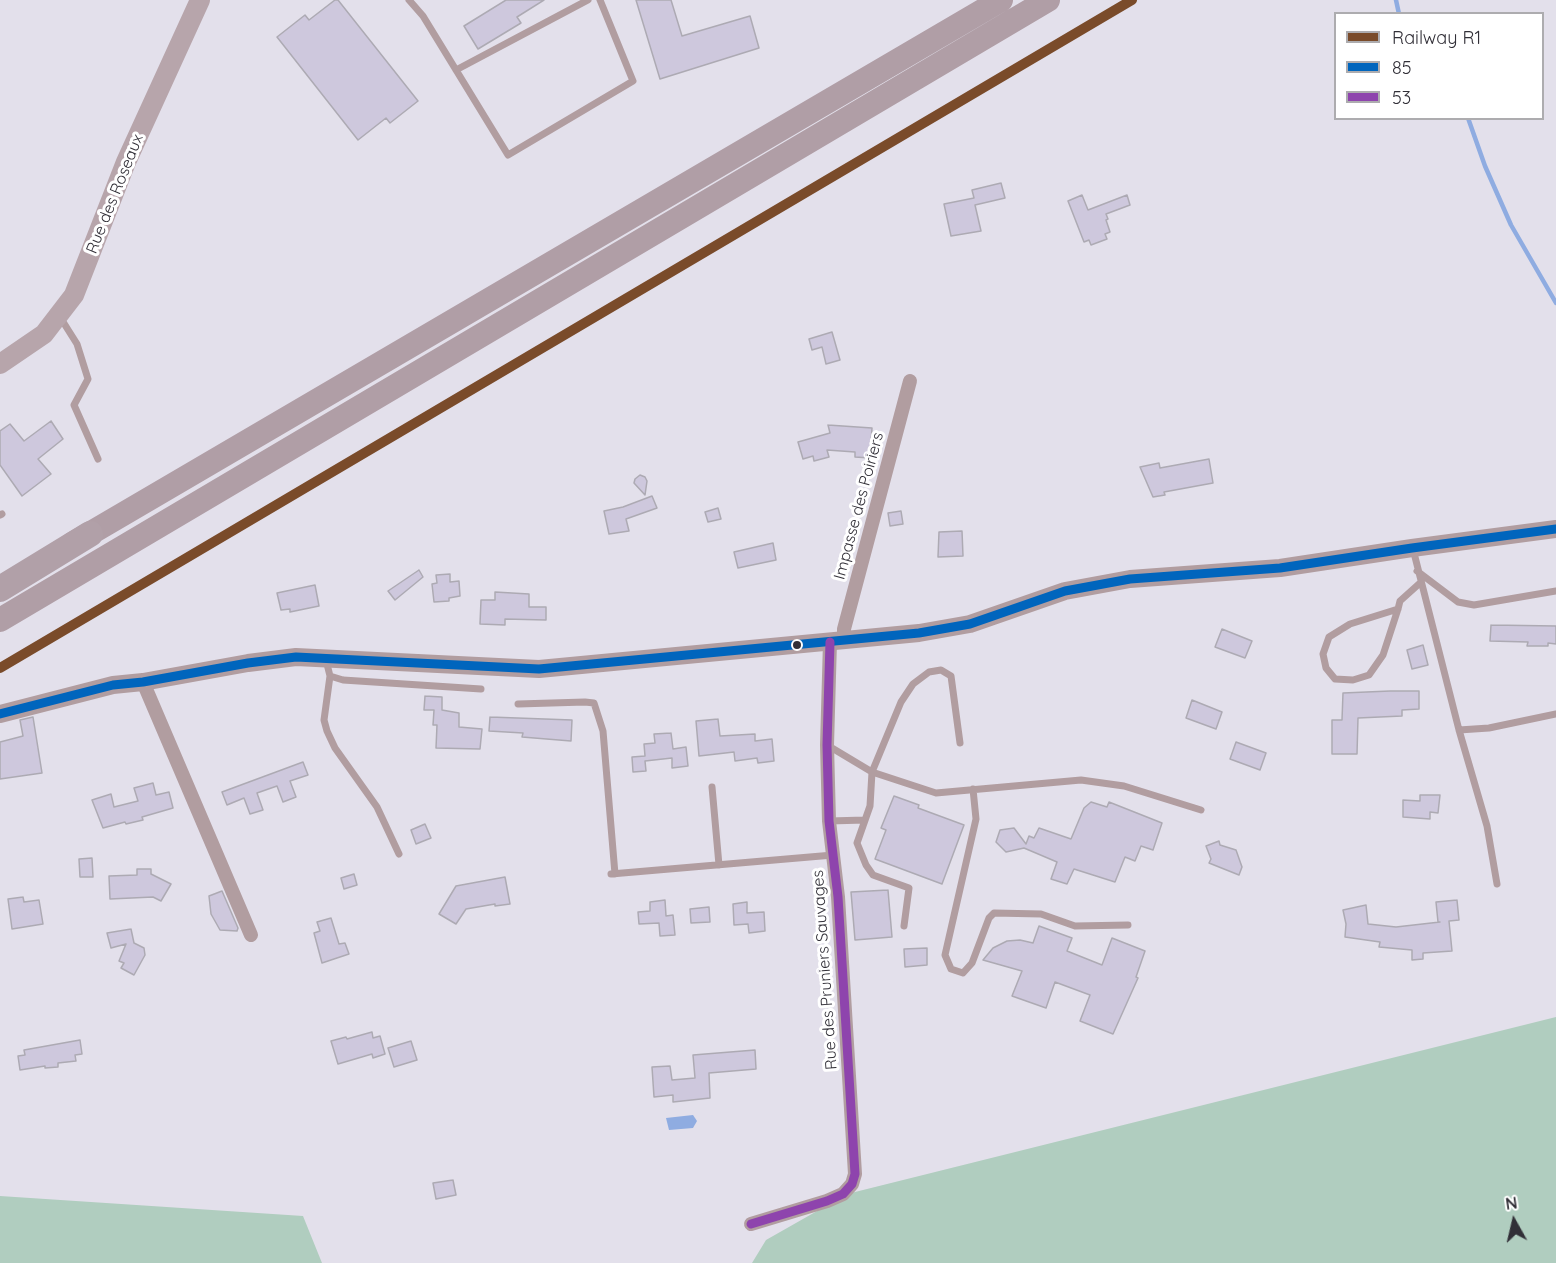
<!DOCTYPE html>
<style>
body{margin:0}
#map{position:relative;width:1556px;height:1263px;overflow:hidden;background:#e3e0eb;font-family:Quicksand,sans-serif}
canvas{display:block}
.legend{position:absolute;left:1334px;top:12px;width:210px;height:108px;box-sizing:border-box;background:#fff;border:2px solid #adacaf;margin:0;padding:8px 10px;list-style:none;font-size:18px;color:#312f37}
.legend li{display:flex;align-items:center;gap:12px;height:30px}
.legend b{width:30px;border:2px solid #adacaf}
.north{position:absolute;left:1484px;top:1191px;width:60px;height:60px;-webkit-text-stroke:4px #fff;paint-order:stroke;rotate:352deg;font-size:16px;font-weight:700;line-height:24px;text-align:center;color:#312f37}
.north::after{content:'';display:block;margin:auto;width:21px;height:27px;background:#312f37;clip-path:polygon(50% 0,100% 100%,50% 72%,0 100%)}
</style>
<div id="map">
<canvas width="1556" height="1263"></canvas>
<ul class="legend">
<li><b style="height:8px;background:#7a4b2a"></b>Railway R1</li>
<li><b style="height:8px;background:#0065bd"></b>85</li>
<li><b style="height:8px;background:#8e44ad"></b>53</li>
</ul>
<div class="north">N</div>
</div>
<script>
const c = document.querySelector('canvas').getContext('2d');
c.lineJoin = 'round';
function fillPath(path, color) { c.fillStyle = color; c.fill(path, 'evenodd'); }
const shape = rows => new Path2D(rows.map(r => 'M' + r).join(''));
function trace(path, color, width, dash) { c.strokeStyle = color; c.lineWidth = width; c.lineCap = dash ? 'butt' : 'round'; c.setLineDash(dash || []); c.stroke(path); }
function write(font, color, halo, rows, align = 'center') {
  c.font = font + ' Quicksand,sans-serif'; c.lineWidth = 6; c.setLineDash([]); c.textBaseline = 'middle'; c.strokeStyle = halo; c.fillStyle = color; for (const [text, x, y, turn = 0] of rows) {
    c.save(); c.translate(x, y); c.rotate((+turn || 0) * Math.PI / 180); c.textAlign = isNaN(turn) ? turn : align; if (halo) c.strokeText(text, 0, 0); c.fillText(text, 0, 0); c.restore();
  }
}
fillPath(shape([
 [1556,1017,1556,1263,752,1263,766,1240,847,1194],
 [0,1196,303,1216,322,1263,0,1263]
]), '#b0cdbf');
fillPath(shape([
 [693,1115,697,1121,693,1128,669,1130,666,1118]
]), '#8face1');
trace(shape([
 [1396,0,1399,14],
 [1468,118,1485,166,1511,225,1556,303]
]), '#8face1', 4.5);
const building = shape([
 [335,0,338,0,418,101,390,123,386,118,358,140,277,37,305,15,309,20,335,0],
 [506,0,544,0,517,17,521,23,478,49,464,26,506,0],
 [636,0,671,0,682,36,750,16,759,48,660,79,636,0],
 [1001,183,1005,198,975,205,981,231,951,236,944,204,974,198,972,190,1001,183],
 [1082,195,1088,210,1127,195,1130,205,1106,214,1108,219,1106,220,1110,232,1105,234,1107,239,1091,245,1089,240,1084,242,1068,201,1082,195],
 [832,332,840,360,826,364,822,347,812,350,809,339,832,332],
 [51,421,63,439,38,459,51,474,22,496,0,465,0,431,10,424,24,441,51,421],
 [828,425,872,428,870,458,855,457,855,452,827,450,829,457,814,461,813,456,803,459,798,442,830,433,828,425],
 [1209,459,1213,483,1164,492,1165,495,1153,497,1140,467,1159,463,1160,468,1209,459],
 [640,475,645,477,647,481,645,495,634,483,635,479,640,475],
 [652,496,657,508,626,519,629,531,609,534,604,511,623,507,652,496],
 [718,508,721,519,708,522,705,512,718,508],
 [901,511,903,524,890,526,888,513,901,511],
 [962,531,963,556,938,557,939,532,962,531],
 [773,543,776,560,738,568,734,552,773,543],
 [419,570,423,577,395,600,388,591,419,570],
 [450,574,450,582,459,581,460,596,449,598,449,601,434,602,432,584,437,583,436,575,450,574],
 [315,585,319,606,290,612,290,609,281,610,277,593,315,585],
 [495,592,529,594,529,607,546,607,546,620,505,619,505,625,480,624,481,600,495,600,495,592],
 [1491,625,1556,626,1556,644,1548,643,1548,646,1527,646,1528,642,1490,641,1491,625],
 [1222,629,1252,641,1245,658,1215,647,1222,629],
 [1423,645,1428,665,1412,669,1407,650,1423,645],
 [1390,691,1419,691,1419,709,1402,710,1402,716,1358,718,1357,754,1332,754,1332,720,1342,720,1343,693,1390,691],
 [425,696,442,697,442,710,459,713,459,727,482,729,480,749,436,748,437,725,433,725,434,710,424,710,425,696],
 [1192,700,1222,712,1216,729,1186,718,1192,700],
 [33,717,42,773,0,779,0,742,23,736,20,720,33,717],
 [490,717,572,720,571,741,522,737,523,733,489,731,490,717],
 [718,719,720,736,755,734,755,741,772,739,774,761,758,763,757,758,735,761,734,752,699,756,696,721,718,719],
 [671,733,673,749,686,747,688,766,672,768,672,758,645,761,646,771,633,772,632,757,645,756,644,744,655,743,654,734,671,733],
 [1236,742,1266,753,1260,770,1230,759,1236,742],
 [303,762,308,775,290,781,296,797,283,802,277,786,257,793,263,810,250,814,244,798,227,805,222,792,303,762],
 [153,783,156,795,169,792,173,808,142,817,143,820,126,824,125,822,103,828,92,800,111,794,114,807,138,801,134,788,153,783],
 [1420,795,1440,795,1438,813,1430,812,1430,819,1403,817,1403,800,1420,801,1420,795],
 [894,796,919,805,918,808,964,825,942,884,875,859,886,830,881,828,894,796],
 [1091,802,1107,807,1109,802,1162,823,1153,850,1141,846,1135,861,1125,857,1115,882,1074,869,1067,884,1051,879,1057,862,1024,848,1006,852,996,842,1000,830,1014,828,1026,844,1029,836,1034,838,1039,828,1071,839,1084,808,1091,802],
 [425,824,431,838,416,844,411,830,425,824],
 [1219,841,1220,845,1236,850,1242,867,1239,875,1209,863,1211,859,1206,846,1219,841],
 [92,858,93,877,80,877,79,859,92,858],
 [137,869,151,869,151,874,171,884,161,901,153,897,110,899,109,876,137,875,137,869],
 [354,874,357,885,344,889,341,878,354,874],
 [505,877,510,904,495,906,495,904,466,909,456,924,439,914,456,886,505,877],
 [888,890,892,937,855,940,851,892,888,890],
 [222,891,238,928,237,931,220,930,211,914,209,896,222,891],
 [23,897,24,902,39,900,43,924,12,929,8,899,23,897],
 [665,900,666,916,673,915,675,935,660,936,659,923,639,924,638,912,650,911,650,902,665,900],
 [1457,900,1459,920,1449,921,1452,951,1423,953,1423,959,1412,960,1412,950,1379,947,1380,942,1345,937,1346,924,1343,910,1366,905,1368,924,1396,927,1440,922,1438,922,1436,902,1457,900],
 [747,902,747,913,764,912,765,931,749,933,748,924,734,925,733,904,747,902],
 [709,907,710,922,691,923,690,909,709,907],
 [331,918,339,944,345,943,349,954,322,963,314,933,320,931,317,922,331,918],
 [1039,926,1072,938,1067,951,1102,965,1112,938,1145,951,1136,977,1138,978,1113,1034,1080,1021,1090,995,1055,982,1046,1008,1012,996,1022,971,983,960,993,948,1007,941,1020,940,1033,943,1039,926],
 [131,929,134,943,144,948,145,955,134,975,121,968,124,963,119,961,126,944,111,948,107,933,131,929],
 [927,948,927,965,905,967,904,949,927,948],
 [372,1032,373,1038,380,1036,385,1054,373,1058,372,1054,338,1064,331,1041,346,1037,347,1039,372,1032],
 [80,1040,82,1054,75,1055,76,1061,58,1063,58,1067,45,1068,45,1066,20,1070,18,1056,25,1055,24,1050,80,1040],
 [411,1041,417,1060,394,1067,388,1048,411,1041],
 [755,1050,756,1069,709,1073,710,1098,673,1102,673,1095,654,1097,652,1067,670,1066,672,1080,695,1078,693,1055,755,1050],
 [453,1180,456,1195,436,1199,433,1183,453,1180]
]);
fillPath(building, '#cec8dd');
trace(building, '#adaab3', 1.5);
trace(shape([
 [409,0,423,16,508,155,633,81,600,0],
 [456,70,588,0],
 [60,317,77,344,88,379,74,405,98,459],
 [0,515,2,514],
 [1413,549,1459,730,1487,826,1497,884],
 [1417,571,1458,602,1474,605,1556,591],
 [1398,609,1350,624,1329,637,1323,654,1326,668,1335,679,1353,680,1369,675,1383,655,1398,609,1400,601,1420,583],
 [326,660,330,676,324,720,327,731,335,748,377,807,399,854],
 [330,676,343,680,481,689],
 [518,704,585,702,594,703,603,731,615,874],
 [1459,730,1489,728,1556,714],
 [827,745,872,772,936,793,1081,780,1124,786,1201,810],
 [712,787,719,865],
 [973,789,976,819,945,955,951,969,963,973,972,963,989,918,994,913,1041,914,1075,926,1128,925],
 [829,821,865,820],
 [611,874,833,855],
 [904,926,909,888,873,875,866,865,857,843,870,806,872,772,901,702,913,684,929,672,941,670,951,676,960,743]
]), '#b19da0', 7);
trace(shape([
 [844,641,844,629,910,381],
 [143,682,251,935],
 [751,1224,827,1201,843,1194,852,1184,855,1174,838,897,829,821,827,745,830,642]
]), '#b19da0', 14);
trace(shape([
 [0,714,113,685,143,682,248,663,296,657,539,669,919,633,970,624,1065,591,1130,579,1280,568,1412,548,1556,529]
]), '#b19da0', 18);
trace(shape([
 [0,364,44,334,74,295,126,162,200,0]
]), '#b7a5ab', 20);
trace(shape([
 [72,544,1001,0],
 [0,620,1048,0]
]), '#b09ea6', 24);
trace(shape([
 [0,589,90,534]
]), '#b1a0a8', 26);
trace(shape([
 [0,714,113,685,143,682,248,663,296,657,539,669,919,633,970,624,1065,591,1130,579,1280,568,1412,548,1556,529]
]), '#0065bd', 9);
trace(shape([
 [751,1224,827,1201,843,1194,852,1184,855,1174,838,897,829,821,827,745,830,642]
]), '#8e44ad', 9);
trace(shape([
 [0,668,1132,0]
]), '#7a4b2a', 10);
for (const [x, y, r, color] of [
 [797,645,5,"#312f37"]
]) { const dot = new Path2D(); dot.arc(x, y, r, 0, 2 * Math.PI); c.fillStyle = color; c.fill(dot); trace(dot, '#fff', 2); }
write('16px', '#312f37', '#fff', [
 ["Rue des Roseaux",115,194,-68],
 ["Impasse des Poiriers",859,506,-75],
 ["Rue des Pruniers Sauvages",825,970,-94]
]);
</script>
